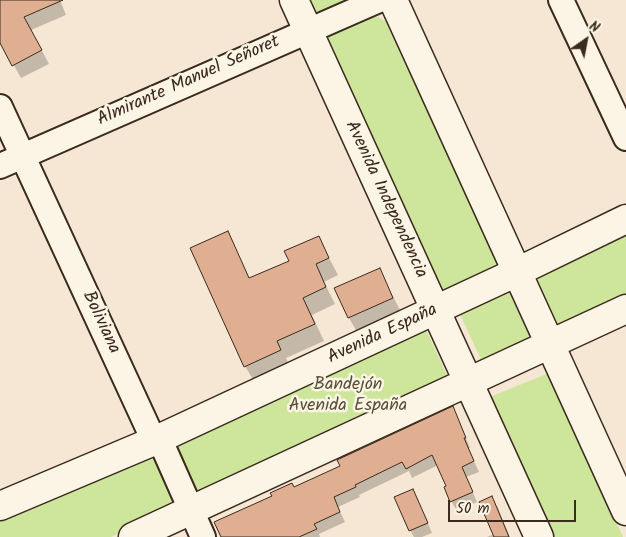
<!DOCTYPE html>
<meta charset="utf-8">
<style>
body{margin:0}
#map{position:relative;width:626px;height:537px;overflow:hidden;background:#f6e7d4;font-family:Kalam,sans-serif}
canvas{display:block}
.north{position:absolute;left:561px;top:15px;width:50px;height:50px;-webkit-text-stroke:4px #fcf5e5;paint-order:stroke;rotate:33deg;font-size:14px;font-weight:700;line-height:20px;text-align:center;color:#3b2a1e}
.north::after{content:'';display:block;margin:auto;width:18px;height:22px;background:#3b2a1e;clip-path:polygon(50% 0,100% 100%,50% 72%,0 100%)}
.scale{position:absolute;left:448px;top:500px;width:128px;height:22px;box-sizing:border-box;border:2px solid #3b2a1e;border-top:0;padding-left:6px;font-size:15px;line-height:18px;white-space:nowrap;color:#3b2a1e;-webkit-text-stroke:4px #fcf5e5;paint-order:stroke}
</style>
<div id="map">
<canvas width="626" height="537"></canvas>
<div class="north">N</div>
<div class="scale">50 m</div>
</div>
<script>
const c = document.querySelector('canvas').getContext('2d');
c.lineJoin = 'round';
function fillPath(path, color) { c.fillStyle = color; c.fill(path, 'evenodd'); }
const shape = rows => new Path2D(rows.map(r => 'M' + r).join(''));
function trace(path, color, width, dash) { c.strokeStyle = color; c.lineWidth = width; c.lineCap = dash ? 'butt' : 'round'; c.setLineDash(dash || []); c.stroke(path); }
function write(font, color, halo, rows, align = 'center') {
  c.font = font + ' Kalam,sans-serif'; c.lineWidth = 5; c.setLineDash([]); c.textBaseline = 'middle'; c.strokeStyle = halo; c.fillStyle = color; for (const [text, x, y, turn = 0] of rows) {
    c.save(); c.translate(x, y); c.rotate((+turn || 0) * Math.PI / 180); c.textAlign = isNaN(turn) ? turn : align; if (halo) c.strokeText(text, 0, 0); c.fillText(text, 0, 0); c.restore();
  }
}
fillPath(shape([
 [301,0,367,0,315,19],
 [372,14,385,21,499,263,437,296,319,43,327,32],
 [626,227,626,301,561,331,531,272],
 [506,285,533,344,484,366,457,308],
 [425,327,450,382,111,537,0,537,0,519],
 [549,373,623,537,550,537,485,399]
]), '#cee69b');
fillPath(shape([
 [0,0,60,0,66,15,31,30,49,64,21,78,0,40],
 [227,233,250,279,290,261,318,237,338,275,324,282,335,304,312,315,324,341,286,358,290,367,255,383,245,366],
 [379,269,401,312,357,332,349,318],
 [458,418,470,448,468,448,479,472,466,477,477,502,457,511,451,501,448,487,438,465,412,478,409,471,359,495,360,497,338,507,345,522,319,534,320,537,222,537,294,488],
 [492,498,498,508,510,537,487,537,494,534],
 [418,500,432,533,422,537,414,537,410,530]
]), '#0003');
const building = shape([
 [0,0,63,0,24,17,42,50,12,66,0,43,0,0],
 [228,231,249,278,289,261,284,251,319,236,329,258,316,264,326,287,303,298,315,324,277,341,281,350,244,367,190,248,228,231],
 [380,268,393,298,348,318,334,288,380,268],
 [453,406,466,438,464,438,474,461,462,467,473,492,450,502,444,487,446,486,432,455,406,469,402,462,355,485,356,487,334,497,340,512,314,524,317,529,299,537,221,537,214,522,272,496,270,493,292,483,294,487,340,466,337,460,453,406],
 [413,489,428,523,409,531,394,497,413,489],
 [492,496,509,537,494,537,479,502,492,496]
]);
fillPath(building, '#e0af92');
trace(building, '#3b2a1e', 1);
const minor = shape([
 [561,0,626,138],
 [0,107,154,441,164,449,203,537],
 [0,166,379,0]
]);
const major = shape([
 [294,0,539,537],
 [393,0,626,511],
 [0,506,154,441,517,272,626,219],
 [133,537,626,309]
]);
trace(minor, '#3b2a1e', 28);
trace(major, '#3b2a1e', 31);
trace(minor, '#fcf5e5', 24);
trace(major, '#fcf5e5', 28);
write('18px', '#3b2a1e', '#fcf5e5', [
 ["Almirante Manuel Señoret",189,82,-24],
 ["Avenida Independencia",385,200,65],
 ["Boliviana",100,323,65],
 ["Avenida España",383,335,-25]
]);
write('18px', '#585037', '#fcf5e5', [
 ["Bandejón",348,386],
 ["Avenida España",348,407]
]);
</script>
